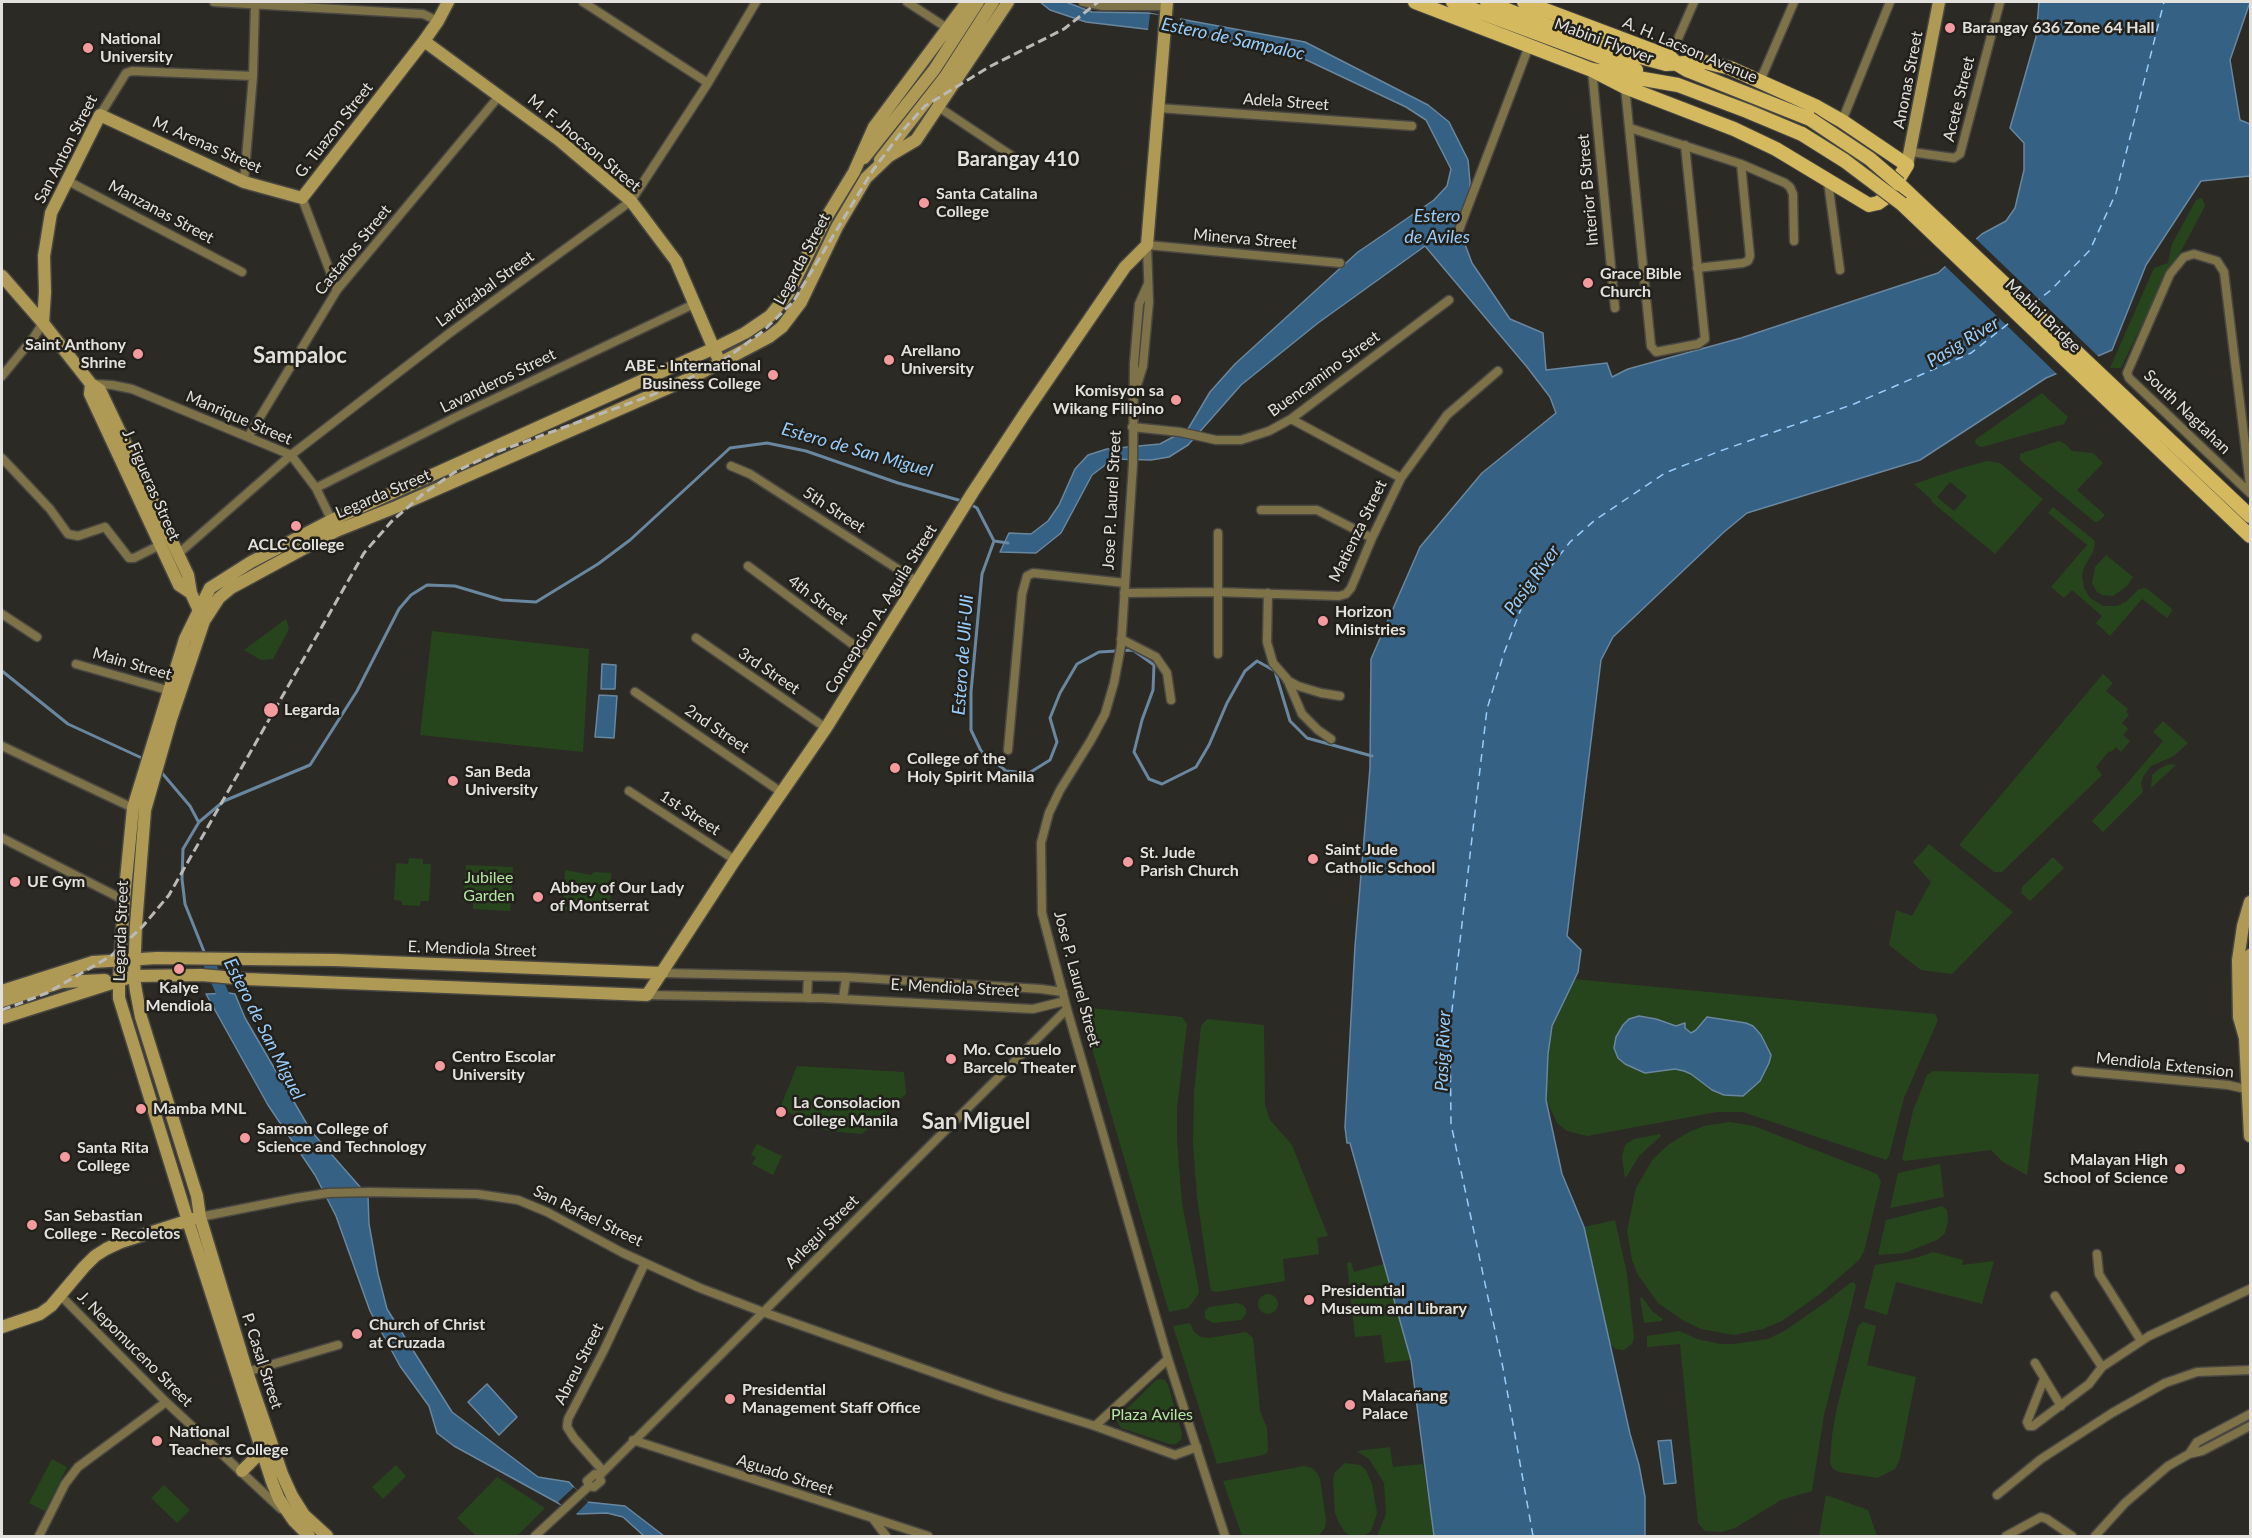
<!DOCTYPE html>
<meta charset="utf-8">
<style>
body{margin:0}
#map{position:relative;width:2252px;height:1538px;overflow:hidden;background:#2c2a25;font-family:Lato,sans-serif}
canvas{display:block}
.frame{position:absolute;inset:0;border:3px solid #e2e1dd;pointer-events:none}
</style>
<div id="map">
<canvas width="2252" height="1538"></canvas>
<div class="frame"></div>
</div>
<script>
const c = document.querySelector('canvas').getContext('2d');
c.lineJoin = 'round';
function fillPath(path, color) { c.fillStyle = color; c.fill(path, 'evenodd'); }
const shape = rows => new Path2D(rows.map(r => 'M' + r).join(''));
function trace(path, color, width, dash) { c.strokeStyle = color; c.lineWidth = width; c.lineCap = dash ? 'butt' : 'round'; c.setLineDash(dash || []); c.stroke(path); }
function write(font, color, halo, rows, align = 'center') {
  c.font = font + ' Lato,sans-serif'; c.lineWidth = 5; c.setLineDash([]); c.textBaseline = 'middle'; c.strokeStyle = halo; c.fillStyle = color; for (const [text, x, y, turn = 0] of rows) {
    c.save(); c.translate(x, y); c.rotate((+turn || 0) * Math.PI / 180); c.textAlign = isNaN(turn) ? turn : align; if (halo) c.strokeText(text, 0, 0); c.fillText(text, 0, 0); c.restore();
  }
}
fillPath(shape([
 [2202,198,2205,206,2180,253,2170,266,2121,368,2110,368,2154,268,2168,263,2172,244,2196,200],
 [2042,393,2068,417,2064,424,1982,447,1978,446,1975,442,1976,439],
 [2059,441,2065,444,2072,451,2093,453,2103,463,2077,490,2105,515,2099,521,2095,522,2020,460,2020,454],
 [1987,461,2000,463,2043,499,1995,554,1933,503,1931,499,1914,484,1958,469],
 [1950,482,1967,496,1954,511,1937,497],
 [2053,507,2095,541,2093,552,2084,567,2082,576,2084,588,2090,598,2103,606,2117,606,2126,602,2139,589,2146,588,2171,608,2172,611,2167,618,2142,599,2110,636,2096,623,2102,616,2072,590,2064,598,2051,587,2087,545,2048,513],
 [2106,555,2133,577,2127,586,2113,596,2102,595,2097,592,2092,583,2095,567],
 [286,619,289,629,273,659,261,660,244,650],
 [432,631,589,649,583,752,420,735],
 [2103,674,2113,683,2106,691,2128,709,2126,712,2129,715,2122,723,2128,729,2123,735,2130,741,2121,752,2116,747,2111,752,2109,751,2096,767,2102,775,2002,872,1994,872,1959,845],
 [2163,721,2188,743,2174,756,2151,766,2143,777,2141,784,2143,792,2103,832,2092,821,2124,787,2163,741,2153,732],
 [2169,764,2176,765,2151,788,2152,775,2159,769],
 [1929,844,2013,912,1952,974,1921,970,1889,945,1896,910,1912,916,1931,882,1913,862],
 [2053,857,2064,868,2030,901,2021,893,2022,887],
 [409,858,423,859,423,864,431,864,429,901,421,901,420,906,402,905,402,901,394,900,396,863,408,864],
 [466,865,513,867,510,911,473,909,473,903,463,902],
 [565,870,591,875,594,872,611,873,610,912,563,910],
 [1574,979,1935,1014,1938,1020,1904,1098,1889,1156,1886,1160,1743,1112,1717,1112,1587,1136,1567,1131,1558,1124,1546,1100,1548,1054,1552,1026],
 [1080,1007,1182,1017,1187,1024,1177,1108,1177,1141,1182,1203,1199,1291,1198,1295,1188,1308,1169,1312],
 [1207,1019,1264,1025,1265,1105,1270,1120,1292,1145,1328,1236,1317,1238,1319,1254,1283,1259,1285,1281,1217,1292,1212,1291,1210,1287,1197,1197,1193,1144,1194,1092,1201,1026],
 [797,1066,904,1072,906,1094,862,1134,828,1131,780,1108],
 [1933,1071,2039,1074,2027,1175,2003,1162,1991,1150,1905,1161,1902,1159,1913,1111,1927,1075],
 [1730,1122,1754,1126,1877,1174,1881,1181,1864,1251,1859,1260,1820,1294,1782,1321,1763,1329,1734,1335,1701,1329,1684,1321,1658,1303,1638,1275,1632,1260,1627,1231,1636,1188,1653,1159,1668,1145,1689,1132,1704,1126],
 [1660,1134,1661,1136,1639,1156,1625,1179,1622,1157,1625,1145,1634,1139],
 [757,1144,782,1156,773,1175,752,1164,756,1157,751,1155],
 [1940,1164,1944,1197,1890,1208,1898,1173],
 [1942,1206,1947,1210,1948,1222,1945,1233,1937,1240,1904,1253,1878,1255,1886,1220],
 [1615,1220,1627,1274,1634,1338,1632,1344,1624,1350,1615,1349,1610,1343,1584,1227],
 [1933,1252,1963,1260,1962,1265,1994,1261,1982,1304,1896,1282,1887,1315,1864,1308,1875,1265,1916,1258],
 [1351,1262,1354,1272,1384,1264,1411,1360,1385,1363,1381,1335,1355,1337,1347,1263],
 [1854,1282,1856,1286,1824,1415,1812,1491,1781,1500,1735,1528,1722,1532,1705,1531,1698,1523,1680,1344,1647,1347,1647,1336,1680,1331,1697,1339,1720,1344,1734,1344,1768,1339,1786,1330,1826,1302,1850,1283],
 '1258 1304a10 10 0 1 1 20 0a10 10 0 1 1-20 0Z',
 [1642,1297,1652,1311,1663,1319,1662,1321,1644,1323,1640,1298],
 [1237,1303,1243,1305,1246,1309,1246,1314,1241,1320,1213,1323,1205,1318,1205,1311,1209,1307],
 [1863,1322,1876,1326,1867,1365,1916,1377,1900,1458,1895,1469,1877,1478,1839,1472,1833,1469,1830,1463,1832,1435,1837,1407,1858,1326],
 [1190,1323,1194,1332,1201,1337,1209,1338,1246,1332,1253,1338,1260,1411,1267,1428,1268,1448,1267,1453,1263,1455,1217,1464,1173,1326],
 [1161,1379,1165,1380,1168,1385,1182,1434,1181,1440,1176,1444,1169,1444,1121,1428,1116,1420,1156,1380],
 [1390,1447,1393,1467,1423,1464,1434,1536,1377,1536,1386,1514,1384,1483,1369,1459,1357,1451],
 [52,1459,67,1467,45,1511,29,1503],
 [1345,1463,1360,1465,1366,1470,1372,1484,1377,1513,1371,1531,1364,1536,1350,1536,1344,1531,1339,1523,1335,1513,1333,1480,1335,1472],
 [396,1465,406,1476,383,1499,372,1487],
 [1304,1466,1312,1468,1317,1473,1320,1479,1326,1520,1325,1528,1319,1535,1242,1536,1223,1481],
 [497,1477,545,1508,517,1536,476,1536,457,1518],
 [164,1485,190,1510,177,1523,151,1498],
 [1826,1495,1868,1510,1877,1536,1819,1536]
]), '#27451d');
const water = shape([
 [1040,2,1066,2,1092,12,1148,13,1305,42,1428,105,1449,122,1468,160,1470,182,1469,204,1460,231,1472,263,1510,319,1543,333,1546,370,1607,363,1612,377,1628,369,1741,338,1938,273,1982,234,2006,221,2015,208,2024,170,2024,143,2010,128,2036,37,2039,2,2250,2,2230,60,2240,120,2250,124,2250,176,2201,181,2146,265,2112,350,2046,378,1920,460,1747,513,1724,532,1613,637,1601,660,1567,936,1581,950,1578,972,1552,1026,1548,1054,1546,1100,1562,1174,1584,1227,1630,1434,1639,1465,1645,1497,1645,1536,1434,1536,1411,1360,1350,1143,1347,1143,1345,1127,1355,946,1370,768,1371,659,1420,547,1482,473,1556,413,1550,397,1527,367,1425,246,1318,323,1241,385,1188,445,1169,457,1151,460,1113,459,1092,475,1061,533,1036,553,1000,552,1009,533,1031,534,1048,521,1059,505,1075,469,1088,455,1107,449,1160,444,1188,429,1210,392,1235,364,1358,252,1434,200,1447,186,1451,169,1426,120,1406,107,1298,56,1204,36,1086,22,1050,10,1040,2],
 [602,664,616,665,615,689,601,689,602,664],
 [599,695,617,696,614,738,595,737,599,695],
 [229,993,235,994,245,1018,311,1131,368,1196,369,1224,378,1274,387,1309,452,1412,538,1477,569,1482,587,1502,625,1506,664,1536,644,1536,623,1517,607,1513,578,1514,454,1446,437,1433,429,1406,400,1366,370,1311,336,1216,315,1175,268,1105,206,994,229,993],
 [1639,1016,1656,1019,1676,1026,1685,1023,1685,1028,1691,1033,1696,1030,1707,1017,1746,1023,1753,1026,1761,1035,1771,1055,1769,1063,1760,1081,1743,1096,1724,1095,1712,1090,1691,1074,1684,1071,1675,1069,1645,1073,1625,1064,1618,1058,1614,1048,1616,1037,1623,1025,1629,1019,1639,1016],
 [487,1384,517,1417,499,1435,468,1402,487,1384],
 [1671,1440,1676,1483,1664,1484,1658,1441,1671,1440]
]);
fillPath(water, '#356185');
trace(water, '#69879f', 1.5);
fillPath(shape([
 [1150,14,1180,17,1179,33,1148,31],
 [1974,237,2100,358,2059,376,1943,264],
 [574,1487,588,1502,574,1516,558,1502]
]), '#2c2a25');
trace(shape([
 [968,503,977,508,994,541,982,574,971,692,971,730,981,751,1006,771,1029,773,1050,760,1057,742,1050,718,1060,693,1077,664,1099,652,1133,650,1154,665,1153,690,1142,720,1134,752,1149,779,1162,784,1196,767,1209,745,1227,703,1245,671,1257,661,1275,671,1290,721,1307,738,1372,756],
 [994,541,1008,543],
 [2,671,68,724,144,759],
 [162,773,190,806,198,821],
 [205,954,185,904,182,879,183,849,199,822,224,801,310,765,357,691,399,609,411,595,427,585,455,586,502,600,536,602,598,564,630,540,730,448,767,443,806,451,898,483,962,501]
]), '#69879f', 3);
trace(shape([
 [209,963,228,1006]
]), '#356185', 12);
trace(shape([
 [2033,304,2051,290,2090,250,2116,193,2164,2],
 [1533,1536,1503,1368,1451,1124,1450,1027,1487,709,1504,653,1524,601,1570,542,1595,520,1665,473,1720,451,1854,404,1971,353,2013,320]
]), '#99cdfb', 1.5, [8, 6]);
const street = shape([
 [214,2,423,14,438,21],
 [583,2,708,83],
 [907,2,947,28],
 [1083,2,1103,6,1166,6],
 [1670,57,1694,2],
 [1592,70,1615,308],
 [1760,81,1794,2],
 [1625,87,1651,346,1656,352,1698,344,1705,339,1685,145],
 [937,106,1015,158],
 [1158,108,1412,126],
 [100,115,126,73,132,71,253,76],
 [1842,121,1890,2],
 [1630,128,1741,164,1785,183,1790,187,1793,194,1794,241],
 [1911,152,1954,158,1960,154,2000,2],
 [66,180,242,272],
 [244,182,253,76,255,5],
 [1828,182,1840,270],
 [302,198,337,290],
 [1459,230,1529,46],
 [1697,268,1743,263,1748,261,1750,256,1741,164],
 [1148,284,1139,304,1134,364,1133,464,1121,646,1114,683,1105,714,1091,740,1060,790,1049,813,1041,843,1042,913,1067,1009,1168,1359,1225,1536],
 [2,376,34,337,43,323],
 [92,384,112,385,132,389,291,455,316,488,333,523],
 [1137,385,1143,366,1149,302,1147,245,1340,263],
 [1291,419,1401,478],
 [1132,427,1180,432,1216,440,1241,440,1269,431,1291,419,1449,300],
 [248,437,337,290,500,95],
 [2,458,50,509,68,534,78,536,105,527,129,558,134,558,160,545],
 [731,466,750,474,918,582],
 [2250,485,2224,272,2217,261,2194,254,2184,257,2170,274,2127,373,2129,378,2250,493],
 [316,488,454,418,694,304],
 [1261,510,1317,510,1372,538],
 [1218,533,1218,654],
 [178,554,291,455,451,332,631,201,708,83,756,2],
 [748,566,871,658],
 [1124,593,1217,592,1339,596,1346,594,1351,588,1372,538,1401,478,1447,415,1498,371],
 [1268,593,1267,642,1273,663,1287,679,1302,714,1318,730,1331,739],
 [2,614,37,637],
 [696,638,826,728],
 [1121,639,1156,657,1167,673,1171,700],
 [76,664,174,692],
 [1287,680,1298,686,1321,693,1340,696],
 [635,692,781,792],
 [2,746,133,808],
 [1008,750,1022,594,1027,576,1033,573,1125,583],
 [629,791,735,860],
 [2,838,124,900],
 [662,973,846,977,1041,989,1063,992],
 [647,995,821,998,1033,1009,1065,1001],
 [807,998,808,977],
 [843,999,846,977],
 [2076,1071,2228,1085,2250,1090],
 [200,1217,296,1198,328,1193,369,1192,477,1194,518,1200,547,1212,623,1253,700,1288,763,1312,1000,1396,1095,1426,1175,1455,1197,1447],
 [2097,1254,2099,1274,2141,1341],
 [61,1296,166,1402,281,1509],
 [2035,1363,2061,1406],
 [2102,1367,2149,1336,2250,1289],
 [243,1373,338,1345],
 [2044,1379,2027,1422,2029,1426,2033,1426,2089,1384,2102,1367,2055,1296],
 [1095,1426,1168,1359],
 [633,1440,928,1536],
 [2189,1454,2197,1442,2250,1414],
 [603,1471,574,1438,567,1427,568,1419,604,1350,645,1263],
 [589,1486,587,1481,595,1474,599,1476,1067,1009],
 [1997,1495,2041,1459,2112,1413,2165,1383,2197,1372,2250,1370],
 [874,1520,886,1536],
 [39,1536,65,1484,78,1467,166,1402],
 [535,1536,589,1486,594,1487,601,1481,599,1476],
 [2006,1536,2041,1517,2047,1519,2072,1536],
 [2095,1536,2125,1503,2168,1466,2189,1454,2202,1451,2250,1426]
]);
const secondary = shape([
 [424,41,559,140,631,201,676,261,717,356],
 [864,158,934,70,978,2],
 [880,160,945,77,993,2],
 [1907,165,1939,2],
 [2,276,43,323,91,384,100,390,188,575,191,593,201,615],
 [43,323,45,292,44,256,51,213,100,115,244,182,302,198,424,41,438,21,448,2],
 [91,384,90,394,179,585,191,593],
 [2250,902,2243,926,2238,960,2239,1017,2245,1038,2250,1136],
 [2,991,93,962,157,958,335,960,662,973],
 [2,1001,62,982,105,980],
 [2,1018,134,976,201,975,246,979,647,995,735,860,826,728,973,492,1025,413,1125,267,1147,245,1167,2],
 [2245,1034,2248,1017,2248,968,2250,955],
 [2,1327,40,1314,51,1306,84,1267,95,1256,106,1249,121,1242,193,1219],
 [242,1471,262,1451],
 [309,1536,294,1521,279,1499,272,1482,188,1221,119,998,119,980,124,900,133,808,185,639,210,588,251,562,332,520,719,346,745,333,770,316,788,294,826,218,854,172,874,127,967,2],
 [327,1536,304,1515,292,1496,282,1474,247,1372,200,1217,197,1196,141,1017,136,991,134,976,136,925,145,810,171,719,204,621,219,598,231,588,336,531,396,507,693,377,769,337,782,327,801,302,837,227,866,178,889,156,916,140,1008,2]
]);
const primary = shape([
 [1415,2,1592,70,1678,85,1747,111,1802,134],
 [1453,2,1636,70],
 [1487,2,1596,45,1666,64,1705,62,1730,68,1817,107,1842,121,1907,165,1888,196,1878,203,1869,205,1776,149,1734,129,1625,87,1592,70],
 [1524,2,1670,57,1677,64,1687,70,1810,119],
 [1899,184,2250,516],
 [1902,204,2250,536]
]);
trace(street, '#494742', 11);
trace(secondary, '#494742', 15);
trace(primary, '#494742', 16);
trace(street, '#7e7248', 8);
trace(secondary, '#af9a55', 12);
trace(primary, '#d4b95e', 14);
trace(shape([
 [2,1010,47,993,111,956,143,926,169,895,364,553,391,522,423,494,455,472,494,453,652,395,692,377,728,357,762,332,793,302,873,170,904,129,925,106,989,67,1064,29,1098,2]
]), '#bab9b5', 3, [9, 4.5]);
const primaryBridge = shape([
 [1810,119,1870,159,1899,184],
 [1802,134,1845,161,1902,204]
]);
trace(primaryBridge, '#494742', 16, []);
trace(primaryBridge, '#d4b95e', 14);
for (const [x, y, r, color] of [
 [1950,28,6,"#f49b9f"],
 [88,48,6,"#f49b9f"],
 [924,203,6,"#f49b9f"],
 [1588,283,6,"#f49b9f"],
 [138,354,6,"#f49b9f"],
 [889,360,6,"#f49b9f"],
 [773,375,6,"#f49b9f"],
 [1176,400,6,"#f49b9f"],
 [296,526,6,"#f49b9f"],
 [1323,621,6,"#f49b9f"],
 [271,710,8,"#f49b9f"],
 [895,768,6,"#f49b9f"],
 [453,781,6,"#f49b9f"],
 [1313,859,6,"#f49b9f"],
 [1128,862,6,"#f49b9f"],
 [15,882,6,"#f49b9f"],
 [538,897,6,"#f49b9f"],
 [179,969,6,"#f49b9f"],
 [951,1059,6,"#f49b9f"],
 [440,1066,6,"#f49b9f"],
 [141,1109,6,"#f49b9f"],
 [781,1112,6,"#f49b9f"],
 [245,1138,6,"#f49b9f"],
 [65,1157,6,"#f49b9f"],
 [2180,1169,6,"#f49b9f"],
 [32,1225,6,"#f49b9f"],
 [1309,1300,6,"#f49b9f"],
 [357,1334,6,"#f49b9f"],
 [730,1399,6,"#f49b9f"],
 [1350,1405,6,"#f49b9f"],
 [157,1441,6,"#f49b9f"]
]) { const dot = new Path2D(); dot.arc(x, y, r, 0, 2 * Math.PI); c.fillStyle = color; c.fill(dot); trace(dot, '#22201b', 2); }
write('bold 16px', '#e2e1dd', '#22201b', [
 ["Barangay 636 Zone 64 Hall",1962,28],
 ["National",100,39],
 ["University",100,57],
 ["Santa Catalina",936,194],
 ["College",936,212],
 ["Grace Bible",1600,274],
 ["Church",1600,292],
 ["Saint Anthony",126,345,"right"],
 ["Shrine",126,363,"right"],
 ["Arellano",901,351],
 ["University",901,369],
 ["ABE - International",761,366,"right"],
 ["Business College",761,384,"right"],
 ["Komisyon sa",1164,391,"right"],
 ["Wikang Filipino",1164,409,"right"],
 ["ACLC College",296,545,"center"],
 ["Horizon",1335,612],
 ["Ministries",1335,630],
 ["Legarda",284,710],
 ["College of the",907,759],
 ["Holy Spirit Manila",907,777],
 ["San Beda",465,772],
 ["University",465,790],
 ["Saint Jude",1325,850],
 ["Catholic School",1325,868],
 ["St. Jude",1140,853],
 ["Parish Church",1140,871],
 ["UE Gym",27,882],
 ["Abbey of Our Lady",550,888],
 ["of Montserrat",550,906],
 ["Kalye",179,988,"center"],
 ["Mendiola",179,1006,"center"],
 ["Mo. Consuelo",963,1050],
 ["Barcelo Theater",963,1068],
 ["Centro Escolar",452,1057],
 ["University",452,1075],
 ["La Consolacion",793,1103],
 ["College Manila",793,1121],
 ["Mamba MNL",153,1109],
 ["Samson College of",257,1129],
 ["Science and Technology",257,1147],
 ["Santa Rita",77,1148],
 ["College",77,1166],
 ["Malayan High",2168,1160,"right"],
 ["School of Science",2168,1178,"right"],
 ["San Sebastian",44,1216],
 ["College - Recoletos",44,1234],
 ["Presidential",1321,1291],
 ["Museum and Library",1321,1309],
 ["Church of Christ",369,1325],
 ["at Cruzada",369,1343],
 ["Presidential",742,1390],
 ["Management Staff Office",742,1408],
 ["Malacañang",1362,1396],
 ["Palace",1362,1414],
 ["National",169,1432],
 ["Teachers College",169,1450]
], 'left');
write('16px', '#e2e1dd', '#22201b', [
 ["Mabini Flyover",1604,41,20],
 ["A. H. Lacson Avenue",1690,50,23],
 ["Anonas Street",1908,80,-79],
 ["Acete Street",1959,99,-76],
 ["Adela Street",1286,102,4],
 ["G. Tuazon Street",334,130,-52],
 ["M. F. Jhocson Street",584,143,40],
 ["M. Arenas Street",207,145,24],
 ["San Anton Street",66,149,-63],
 ["Interior B Street",1588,190,-95],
 ["Manzanas Street",161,212,28],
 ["Minerva Street",1245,239,5],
 ["Castaños Street",353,250,-51],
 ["Legarda Street",802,259,-62],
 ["Lardizabal Street",485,289,-36],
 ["Mabini Bridge",2043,316,44],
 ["Buencamino Street",1324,374,-36],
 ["Lavanderos Street",498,381,-26],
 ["South Nagtahan",2187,412,44],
 ["Manrique Street",239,418,23],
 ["J. Figueras Street",151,485,66],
 ["Legarda Street",383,494,-23],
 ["Jose P. Laurel Street",1112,500,-87],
 ["5th Street",834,510,33],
 ["Matienza Street",1358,531,-64],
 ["4th Street",818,600,37],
 ["Concepcion A. Aguila Street",881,609,-58],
 ["Main Street",132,664,16],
 ["3rd Street",769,671,34],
 ["2nd Street",717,729,34],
 ["1st Street",690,813,33],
 ["Legarda Street",121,931,-88],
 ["E. Mendiola Street",472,949,2],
 ["Jose P. Laurel Street",1077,979,75],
 ["E. Mendiola Street",955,988,3],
 ["Mendiola Extension",2165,1065,6],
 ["San Rafael Street",588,1216,26],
 ["Arlegui Street",822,1232,-45],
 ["J. Nepomuceno Street",135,1349,45],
 ["P. Casal Street",262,1361,72],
 ["Abreu Street",579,1364,-63],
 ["Aguado Street",785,1475,18]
]);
write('16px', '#b3e7a2', '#22201b', [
 ["Jubilee",489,878],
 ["Garden",489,896],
 ["Plaza Aviles",1152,1415]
]);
write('italic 18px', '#99cdfb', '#22201b', [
 ["Estero de Sampaloc",1233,39,12],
 ["Estero",1437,216],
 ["de Aviles",1437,237],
 ["Pasig River",1963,342,-31],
 ["Estero de San Miguel",857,450,16],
 ["Pasig River",1532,580,-54],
 ["Estero de Uli-Uli",963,655,-86],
 ["Estero de San Miguel",264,1029,63],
 ["Pasig River",1443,1051,-88]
]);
write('bold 20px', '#e2e1dd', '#22201b', [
 ["Barangay 410",1018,160]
]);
write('bold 22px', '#e2e1dd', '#22201b', [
 ["Sampaloc",300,356],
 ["San Miguel",976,1122]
]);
</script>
